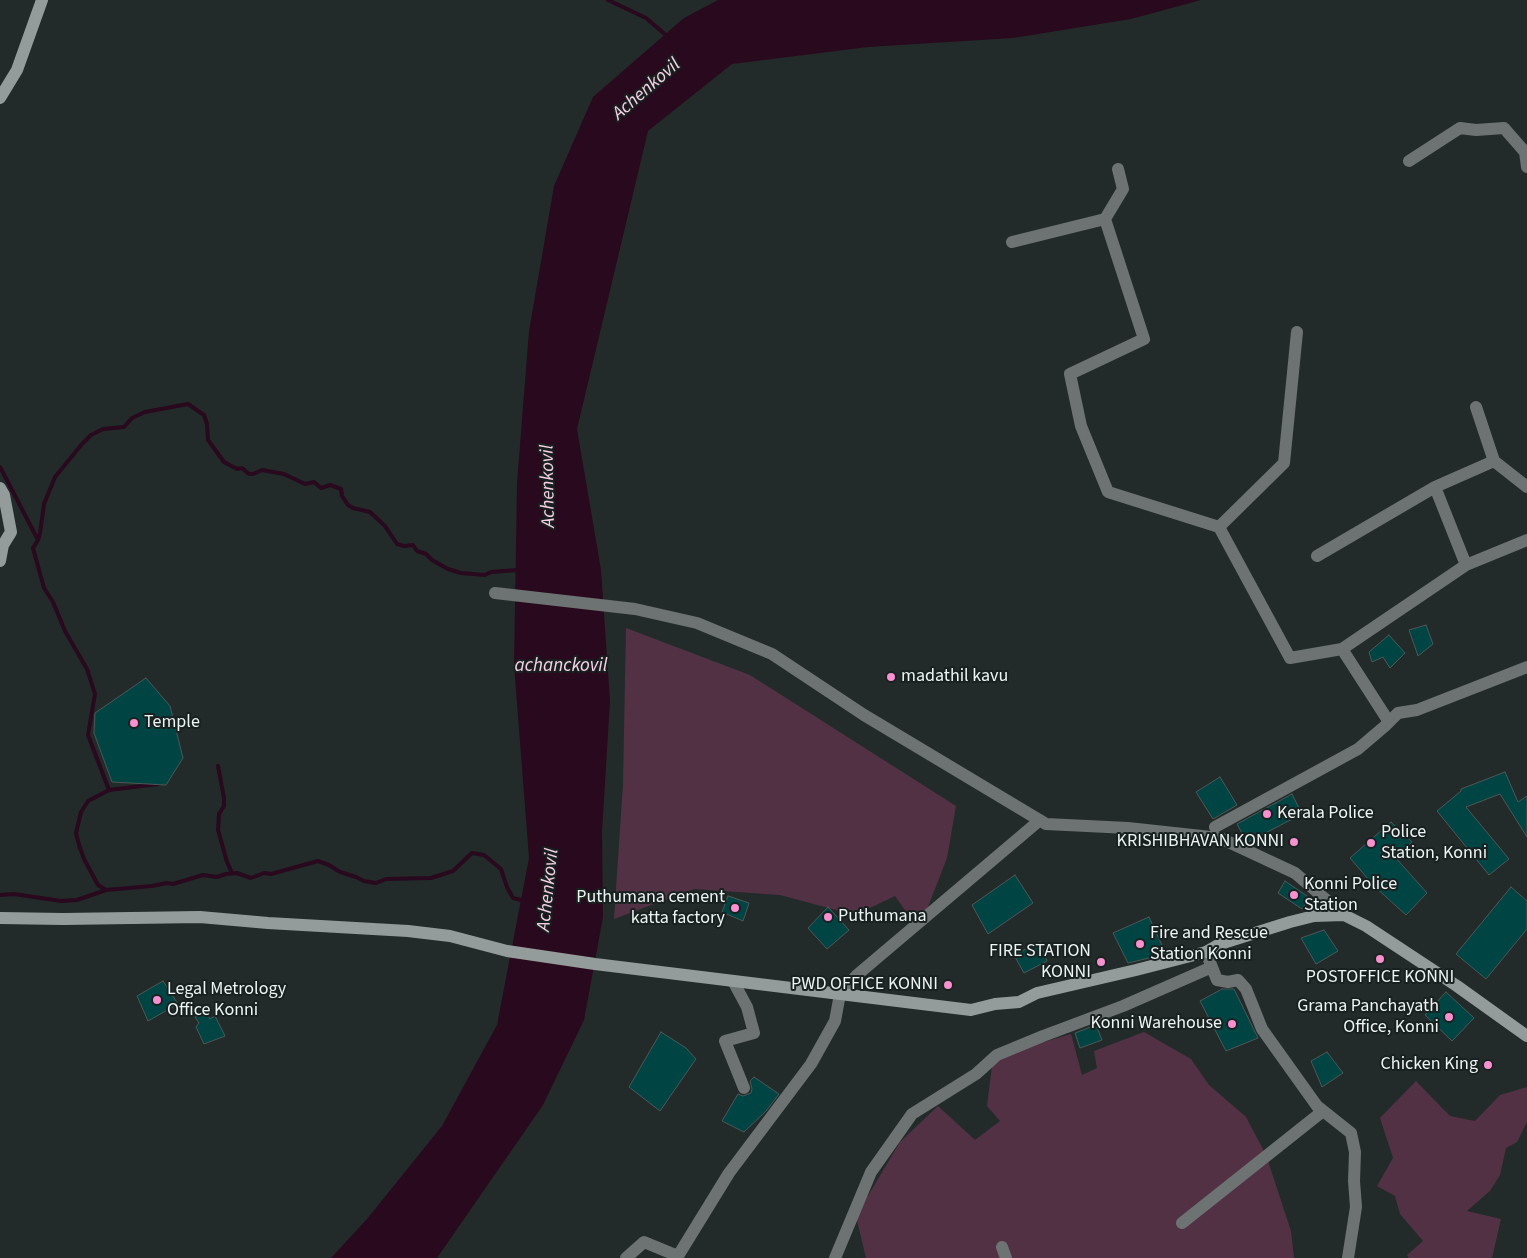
<!DOCTYPE html>
<style>
body{margin:0}
canvas{display:block;background:#222a2a}
</style>
<canvas width="1527" height="1258"></canvas>
<script>
const c = document.querySelector('canvas').getContext('2d');
c.lineJoin = 'round';
function fillPath(path, color) { c.fillStyle = color; c.fill(path, 'evenodd'); }
const shape = rows => new Path2D(rows.map(r => 'M' + r).join(''));
function trace(path, color, width, dash) { c.strokeStyle = color; c.lineWidth = width; c.lineCap = dash ? 'butt' : 'round'; c.setLineDash(dash || []); c.stroke(path); }
function write(font, color, halo, rows, align = 'center') {
  c.font = font + ' "Source Sans 3",sans-serif'; c.lineWidth = 4; c.setLineDash([]); c.textBaseline = 'middle'; c.strokeStyle = halo; c.fillStyle = color; for (const [text, x, y, turn = 0] of rows) {
    c.save(); c.translate(x, y); c.rotate((+turn || 0) * Math.PI / 180); c.textAlign = isNaN(turn) ? turn : align; if (halo) c.strokeText(text, 0, 0); c.fillText(text, 0, 0); c.restore();
  }
}
fillPath(shape([
 [626,628,750,675,956,806,947,858,919,930,895,896,855,915,780,895,694,889,614,919,623,784],
 [1144,1032,1191,1059,1209,1085,1246,1117,1266,1155,1291,1231,1294,1258,866,1258,856,1216,900,1142,938,1106,975,1140,1000,1121,987,1106,992,1066,1007,1053,1071,1034,1082,1075,1097,1068,1094,1051],
 [1416,1081,1450,1116,1475,1121,1500,1095,1527,1087,1527,1122,1517,1142,1506,1148,1500,1175,1490,1191,1467,1211,1501,1219,1492,1258,1409,1258,1407,1255,1423,1241,1400,1214,1395,1196,1377,1186,1393,1158,1380,1118]
]), '#523145');
fillPath(shape([
 [718,0,1201,0,1131,19,1013,38,868,47,732,64,648,131,577,429,601,570,610,701,602,832,603,917,584,1020,543,1105,437,1258,331,1258,367,1219,442,1126,497,1025,529,858,514,665,517,483,529,331,554,186,593,97,684,18]
]), '#28091d');
trace(shape([
 [608,0,646,18,667,36],
 [0,467,38,540],
 [218,766,224,798,224,806,219,814,218,830,227,862,232,873],
 [158,784,109,790,88,801,81,812,76,833,79,845,84,859,98,885,106,890,152,886,167,883,173,884,203,875,217,877,226,874,237,873,251,878,264,873,271,874,318,861,329,865,340,872,356,877,364,881,376,883,386,879,431,878,453,871,472,853,484,855,501,869,507,887,513,898,525,901],
 [109,790,88,735,95,694,87,669,65,631,53,602,44,588,33,548,38,540,40,533,44,504,55,477,82,444,91,435,103,429,124,427,132,418,145,412,188,404,204,415,207,424,208,440,224,462,237,469,242,468,249,474,253,474,262,470,284,474,305,484,314,482,321,488,330,485,341,489,342,496,348,505,353,508,370,512,385,526,397,544,404,546,413,545,417,551,426,554,432,560,448,569,461,573,485,575,491,572,518,570],
 [0,895,14,894,61,901,77,900,106,890]
]), '#28091d', 4);
const building = shape([
 [1426,625,1433,644,1418,656,1409,630,1426,625],
 [1389,635,1405,653,1390,668,1383,657,1372,662,1369,652,1389,635],
 [146,678,170,706,183,758,166,785,112,782,94,733,95,713,146,678],
 [1505,772,1518,802,1527,796,1527,837,1500,794,1466,807,1509,859,1489,875,1437,811,1461,791,1461,789,1505,772],
 [1220,777,1237,805,1213,819,1196,792,1220,777],
 [1292,794,1302,814,1248,842,1246,841,1237,824,1292,794],
 [1391,822,1412,842,1395,857,1427,893,1406,915,1374,886,1350,858,1391,822],
 [1015,875,1033,903,988,934,972,905,1015,875],
 [1285,881,1310,898,1302,909,1278,893,1285,881],
 [1511,887,1527,901,1527,929,1486,979,1456,954,1511,887],
 [728,896,749,903,743,921,722,912,728,896],
 [828,907,849,930,827,949,808,928,828,907],
 [1149,917,1166,954,1128,963,1113,933,1149,917],
 [1324,930,1338,951,1316,964,1301,938,1324,930],
 [1040,942,1047,961,1024,973,1014,955,1040,942],
 [163,981,178,1004,148,1021,137,996,163,981],
 [1222,989,1234,989,1258,1038,1226,1051,1200,1001,1222,989],
 [1446,992,1474,1018,1452,1041,1425,1015,1446,992],
 [206,1012,210,1019,215,1016,225,1036,204,1044,196,1027,199,1023,195,1017,206,1012],
 [1096,1025,1102,1040,1080,1048,1075,1033,1096,1025],
 [661,1032,686,1048,696,1059,660,1111,629,1087,661,1032],
 [1327,1052,1343,1073,1322,1087,1311,1061,1327,1052],
 [754,1077,779,1094,766,1111,744,1132,722,1121,738,1094,743,1096,751,1093,752,1089,750,1081,754,1077]
]);
fillPath(building, '#004543');
trace(building, '#4d5756', 1);
trace(shape([
 [1525,152,1527,167],
 [1409,161,1460,128,1476,130,1504,128,1525,152,1527,152],
 [1118,169,1123,189,1105,219,1144,339,1070,374,1081,426,1108,492,1219,527],
 [1012,242,1105,219],
 [1297,332,1284,463,1219,527,1290,658,1342,649],
 [1476,407,1494,461],
 [1435,487,1494,461,1527,487],
 [1317,556,1435,487,1466,565],
 [495,593,635,609,697,623,772,654,864,715,1046,824,1128,828,1220,838,1295,873,1344,915],
 [1389,722,1342,649,1466,565,1527,540],
 [1215,827,1358,749,1385,726,1398,713,1417,710,1527,667],
 [1206,952,1217,980,1228,982,1238,980,1246,989,1262,1029,1317,1106,1351,1133,1355,1152,1354,1181,1356,1207,1348,1258],
 [733,981,747,1007,754,1033,725,1041,744,1088],
 [1182,1223,1323,1111],
 [1002,1247,1006,1258],
 [626,1258,644,1242,678,1256,729,1173,811,1064,835,1021,840,994,857,975,1040,820],
 [835,1258,871,1172,912,1114,976,1074,997,1055,1043,1036,1123,1006,1212,967]
]), '#6d7272', 12);
trace(shape([
 [0,98,17,70,42,0],
 [0,488,4,495,11,532,3,545,0,561],
 [0,918,63,919,200,917,268,923,408,931,450,936,507,951,595,964,971,1010,995,1004,1019,1002,1037,993,1136,970,1206,952,1220,944,1290,922,1314,916,1344,915,1366,926,1457,986,1527,1036]
]), '#949c9b', 12);
for (const [x, y, r, color] of [
 [891,677,5,"#f690cf"],
 [134,723,5,"#f690cf"],
 [1267,814,5,"#f690cf"],
 [1294,842,5,"#f690cf"],
 [1371,843,5,"#f690cf"],
 [1294,895,5,"#f690cf"],
 [735,908,5,"#f690cf"],
 [828,917,5,"#f690cf"],
 [1140,944,5,"#f690cf"],
 [1380,959,5,"#f690cf"],
 [1101,962,5,"#f690cf"],
 [948,985,5,"#f690cf"],
 [157,1000,5,"#f690cf"],
 [1449,1017,5,"#f690cf"],
 [1232,1024,5,"#f690cf"],
 [1488,1065,5,"#f690cf"]
]) { const dot = new Path2D(); dot.arc(x, y, r, 0, 2 * Math.PI); c.fillStyle = color; c.fill(dot); trace(dot, '#182120', 2); }
write('18px', '#eef3f3', '#182120', [
 ["madathil kavu",901,677],
 ["Temple",144,723],
 ["Kerala Police",1277,814],
 ["Police",1381,833],
 ["Station, Konni",1381,854],
 ["KRISHIBHAVAN KONNI",1284,842,"right"],
 ["Konni Police",1304,885],
 ["Station",1304,906],
 ["Puthumana cement",725,898,"right"],
 ["katta factory",725,919,"right"],
 ["Puthumana",838,917],
 ["Fire and Rescue",1150,934],
 ["Station Konni",1150,955],
 ["FIRE STATION",1091,952,"right"],
 ["KONNI",1091,973,"right"],
 ["POSTOFFICE KONNI",1380,978,"center"],
 ["PWD OFFICE KONNI",938,985,"right"],
 ["Legal Metrology",167,990],
 ["Office Konni",167,1011],
 ["Grama Panchayath",1439,1007,"right"],
 ["Office, Konni",1439,1028,"right"],
 ["Konni Warehouse",1222,1024,"right"],
 ["Chicken King",1478,1065,"right"]
], 'left');
write('italic 19px', '#fad1e8', '#182120', [
 ["Achenkovil",647,90,-41],
 ["Achenkovil",549,486,-91],
 ["achanckovil",561,667],
 ["Achenkovil",549,890,-84]
]);
</script>
